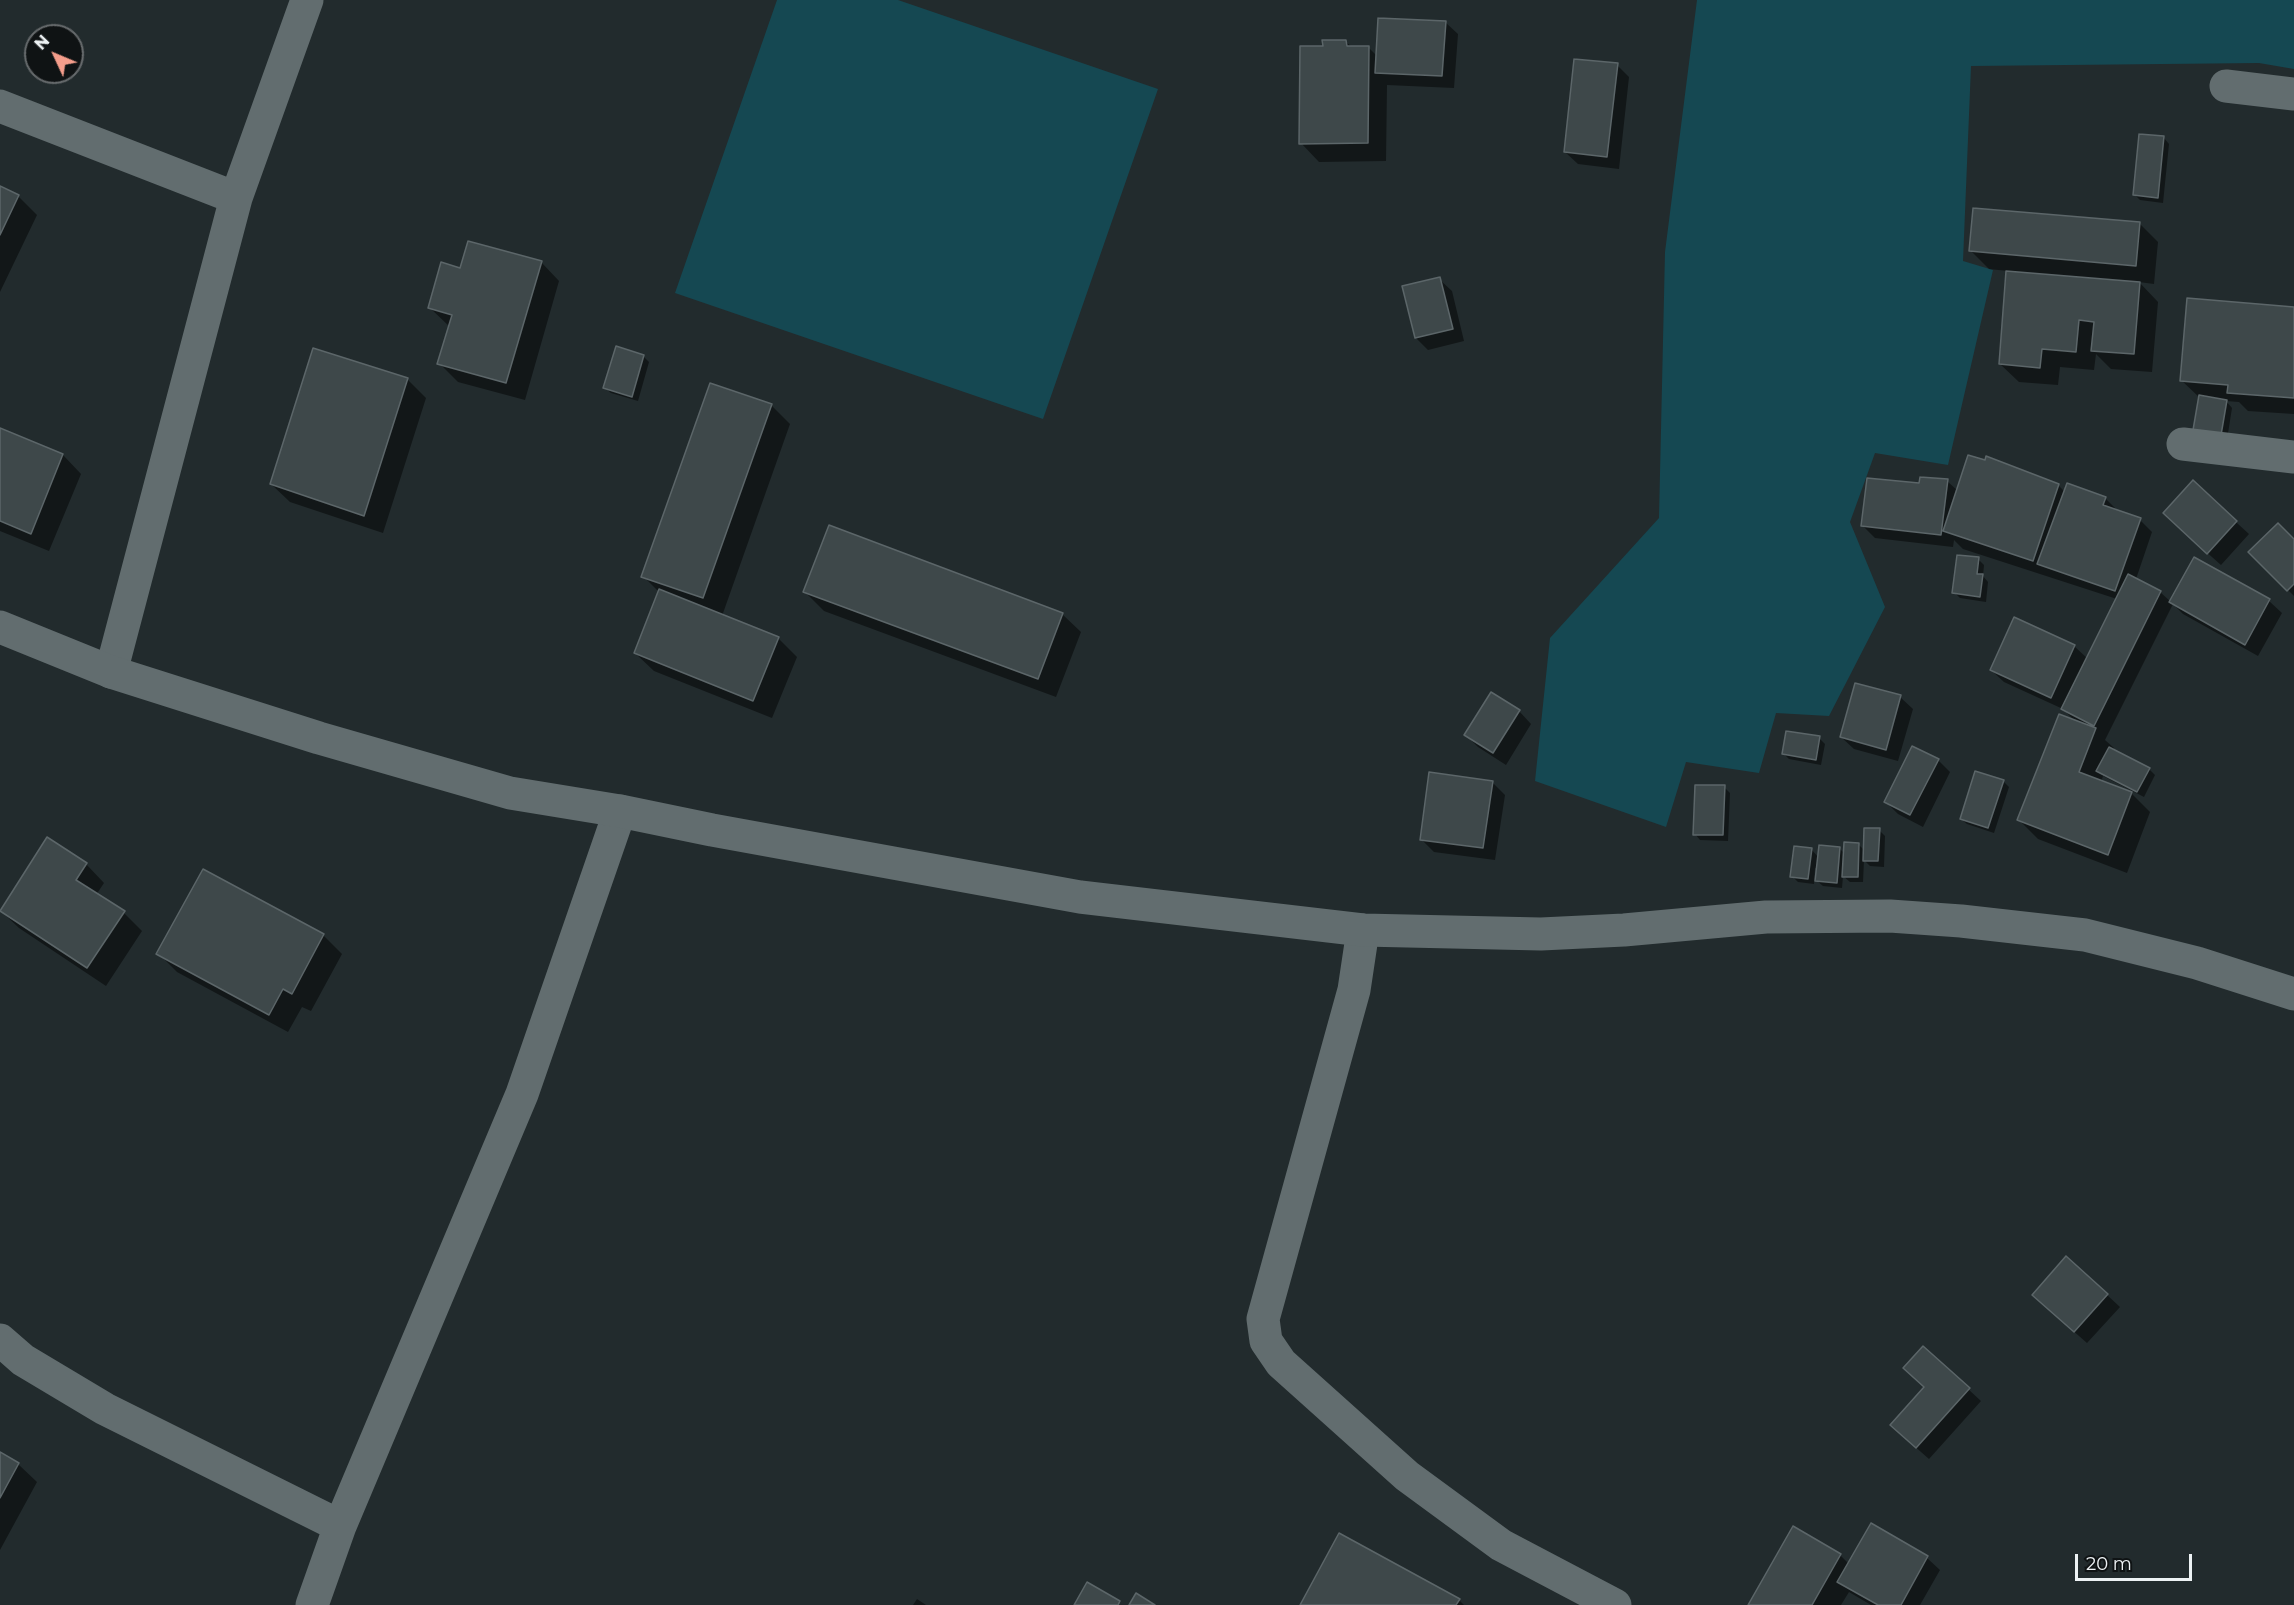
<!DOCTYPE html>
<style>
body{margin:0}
#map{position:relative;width:2294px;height:1605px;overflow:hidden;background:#222b2d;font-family:Montserrat,sans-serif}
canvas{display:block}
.north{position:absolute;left:24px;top:24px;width:60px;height:60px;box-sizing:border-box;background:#0f1314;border:2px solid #686c6e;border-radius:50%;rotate:314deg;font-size:16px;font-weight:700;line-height:24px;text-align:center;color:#edf2f4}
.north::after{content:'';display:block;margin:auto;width:21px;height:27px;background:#f49d8b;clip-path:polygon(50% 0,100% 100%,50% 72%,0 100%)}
.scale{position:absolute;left:2075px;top:1554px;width:117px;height:27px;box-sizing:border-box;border:3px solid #edf2f4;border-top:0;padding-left:8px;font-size:18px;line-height:21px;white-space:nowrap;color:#edf2f4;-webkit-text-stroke:4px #0f1314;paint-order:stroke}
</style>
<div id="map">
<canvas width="2294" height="1605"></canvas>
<div class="north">N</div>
<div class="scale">20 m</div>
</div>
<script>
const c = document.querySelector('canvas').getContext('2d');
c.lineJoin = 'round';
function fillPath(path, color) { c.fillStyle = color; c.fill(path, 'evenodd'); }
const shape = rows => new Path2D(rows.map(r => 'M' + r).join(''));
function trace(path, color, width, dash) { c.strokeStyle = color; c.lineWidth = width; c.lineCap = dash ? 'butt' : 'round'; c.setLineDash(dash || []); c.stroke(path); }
fillPath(shape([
 [777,0,898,0,1158,89,1043,419,675,293],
 [1697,0,2294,0,2294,69,2259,63,1971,66,1963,261,1993,270,1948,465,1875,453,1850,522,1885,607,1829,716,1776,713,1759,773,1686,762,1666,827,1535,781,1550,638,1659,518,1665,252]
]), '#154852');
fillPath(shape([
 [1445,22,1458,34,1454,88,1387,85,1386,161,1319,162,1301,143,1325,47,1346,42,1352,47,1369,48,1377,56],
 [1617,65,1629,77,1619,169,1578,164,1565,152],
 [2164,138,2169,144,2163,203,2140,200,2134,194],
 [0,187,18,196,37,215,0,292],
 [2140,224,2158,242,2154,284,2139,282,2158,302,2152,372,2111,369,2096,354,2094,370,2060,367,2058,385,2019,382,2000,364,2008,271,1989,269,1971,251],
 [541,262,559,281,525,400,458,382,439,363,450,327,430,308,461,269],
 [1439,279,1452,291,1464,341,1428,350,1416,338],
 [2294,308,2294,414,2248,411,2239,402,2226,401,2232,408,2226,446,2200,398,2181,380],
 [643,356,649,362,638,401,611,393,605,388],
 [407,379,426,398,383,533,290,502,271,484],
 [771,405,790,424,722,616,778,638,797,657,772,718,654,671,635,653,660,593,643,576],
 [0,430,63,455,81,474,49,551,0,531],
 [1947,481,1958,491,2058,485,2065,492,2067,485,2106,499,2118,511,2140,520,2152,532,2136,579,2160,592,2171,602,2195,559,2269,601,2282,613,2258,656,2183,614,2173,604,2105,740,2114,748,2113,751,2149,769,2155,775,2144,797,2103,776,2101,782,2131,793,2150,812,2127,873,2038,839,2019,820,2076,722,2063,709,2004,682,1991,670,2074,646,2088,659,2117,599,1963,549,1954,540,1953,547,1875,538,1863,526,1920,485],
 [2193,483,2249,534,2221,565,2177,526],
 [2294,541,2294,596,2250,552],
 [1978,559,1984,565,1983,576,1988,582,1986,602,1960,598,1954,592],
 [805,592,1062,614,1081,632,1056,697,824,611],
 [1900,697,1913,709,1898,761,1854,749,1841,737],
 [1519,711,1531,724,1506,765,1478,747,1466,735],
 [1819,738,1825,744,1821,765,1789,759,1783,753],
 [1938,760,1950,772,1923,827,1898,814,1886,802],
 [2003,781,2009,787,1994,833,1967,824,1961,819],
 [1492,782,1505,795,1495,860,1434,852,1421,839],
 [1724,787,1730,793,1728,841,1700,840,1695,834],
 [1879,830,1885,836,1884,867,1870,866,1864,860,1863,882,1850,882,1843,876,1842,888,1823,886,1817,881,1818,868,1815,868,1814,884,1798,882,1792,876,1811,849,1819,858,1840,849,1845,854,1859,845,1865,851],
 [47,839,86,864,104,883,96,895,124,913,142,931,106,986,19,928,0,910],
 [203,871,324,936,342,954,311,1011,302,1007,288,1032,177,972,158,953],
 [2067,1258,2120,1307,2087,1343,2046,1307],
 [1968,1389,1981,1401,1929,1459,1904,1437],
 [0,1454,18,1464,37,1482,0,1550],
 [1871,1525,1927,1558,1940,1570,1920,1605,1871,1605,1849,1592,1841,1605,1750,1605,1793,1528,1840,1555,1849,1564],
 [917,1599,926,1605,913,1605],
 [1459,1600,1464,1605,1301,1605]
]), '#0007');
const building = shape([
 [1378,18,1446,21,1442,76,1375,73,1378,18],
 [1322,40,1346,40,1347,46,1369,46,1368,143,1299,144,1300,46,1323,46,1322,40],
 [1574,59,1618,63,1607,157,1564,152,1574,59],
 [2139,134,2164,136,2158,198,2133,195,2139,134],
 [0,186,19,195,0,235,0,186],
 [1973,208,2140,222,2136,266,1969,251,1973,208],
 [468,241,542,261,506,383,437,364,452,315,428,308,441,262,460,268,468,241],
 [2006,271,2140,282,2134,354,2091,351,2094,322,2079,320,2076,352,2042,349,2040,368,1999,364,2006,271],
 [1440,277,1453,329,1415,338,1402,286,1440,277],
 [2187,298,2294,307,2294,398,2227,393,2228,385,2180,381,2187,298],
 [616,346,644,355,632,397,603,388,616,346],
 [313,348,408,378,364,516,270,484,313,348],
 [710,383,772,404,703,598,641,577,710,383],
 [2199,395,2227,400,2220,441,2192,436,2199,395],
 [0,428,63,454,31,534,0,521,0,428],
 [1968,455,1985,460,1986,456,2059,484,2033,561,1943,531,1968,455],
 [1920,477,1948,479,1941,535,1861,526,1867,478,1919,483,1920,477],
 [2193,480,2237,521,2207,554,2163,513,2193,480],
 [2067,483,2106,497,2103,505,2141,518,2115,591,2037,564,2067,483],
 [2278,523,2294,539,2294,584,2287,591,2248,552,2278,523],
 [829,525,1063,613,1038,679,803,592,829,525],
 [1957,555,1979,557,1977,574,1983,574,1980,597,1952,593,1957,555],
 [2194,557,2270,599,2245,645,2169,602,2194,557],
 [2128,574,2161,591,2094,726,2061,709,2128,574],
 [659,589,779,637,753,701,634,653,659,589],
 [2014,617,2075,645,2051,698,1990,670,2014,617],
 [1855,683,1901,695,1886,750,1840,737,1855,683],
 [1491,692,1520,710,1493,753,1464,735,1491,692],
 [2059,714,2096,728,2079,772,2132,792,2108,855,2017,820,2059,714],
 [1786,731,1820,736,1816,760,1782,754,1786,731],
 [1912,746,1939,759,1910,815,1884,802,1912,746],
 [2109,747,2150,768,2137,792,2096,771,2109,747],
 [1975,771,2004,780,1988,828,1960,819,1975,771],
 [1429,772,1493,781,1483,848,1420,840,1429,772],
 [1695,785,1725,785,1723,835,1693,835,1695,785],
 [1864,828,1880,828,1878,861,1863,861,1864,828],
 [47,837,87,863,76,880,125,911,87,968,0,911,47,837],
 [1844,842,1859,843,1858,877,1842,877,1844,842],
 [1819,845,1840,847,1837,883,1815,881,1819,845],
 [1794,846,1812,848,1808,879,1790,877,1794,846],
 [203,869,324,934,292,994,283,989,269,1015,156,954,203,869],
 [2066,1256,2108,1294,2074,1332,2032,1295,2066,1256],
 [1923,1346,1970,1388,1916,1448,1890,1425,1924,1387,1903,1368,1923,1346],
 [0,1452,19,1463,0,1498,0,1452],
 [1871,1523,1928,1556,1901,1605,1878,1605,1837,1582,1871,1523],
 [1793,1526,1841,1554,1812,1605,1748,1605,1793,1526],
 [1339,1533,1460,1599,1456,1605,1300,1605,1339,1533],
 [1087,1582,1120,1601,1118,1605,1074,1605,1087,1582],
 [1136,1593,1155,1605,1129,1605,1136,1593]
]);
fillPath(building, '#3e484a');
trace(building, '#5c6669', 1.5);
trace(shape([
 [2226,86,2294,94],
 [0,106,236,198],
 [2183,444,2294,457],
 [111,672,236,198,307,0],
 [1363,930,1354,990,1263,1319,1266,1341,1281,1363,1407,1476,1501,1545,1615,1605],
 [0,1340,23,1360,105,1409,340,1526],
 [312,1605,340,1526,522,1094,620,811]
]), '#626d6f', 33);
trace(shape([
 [0,627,111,672,319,738,510,793,620,811,712,830,1080,897,1363,930,1541,934,1624,930,1766,917,1890,916,1961,921,2085,935,2197,963,2294,994]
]), '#626d6f', 33);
</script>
